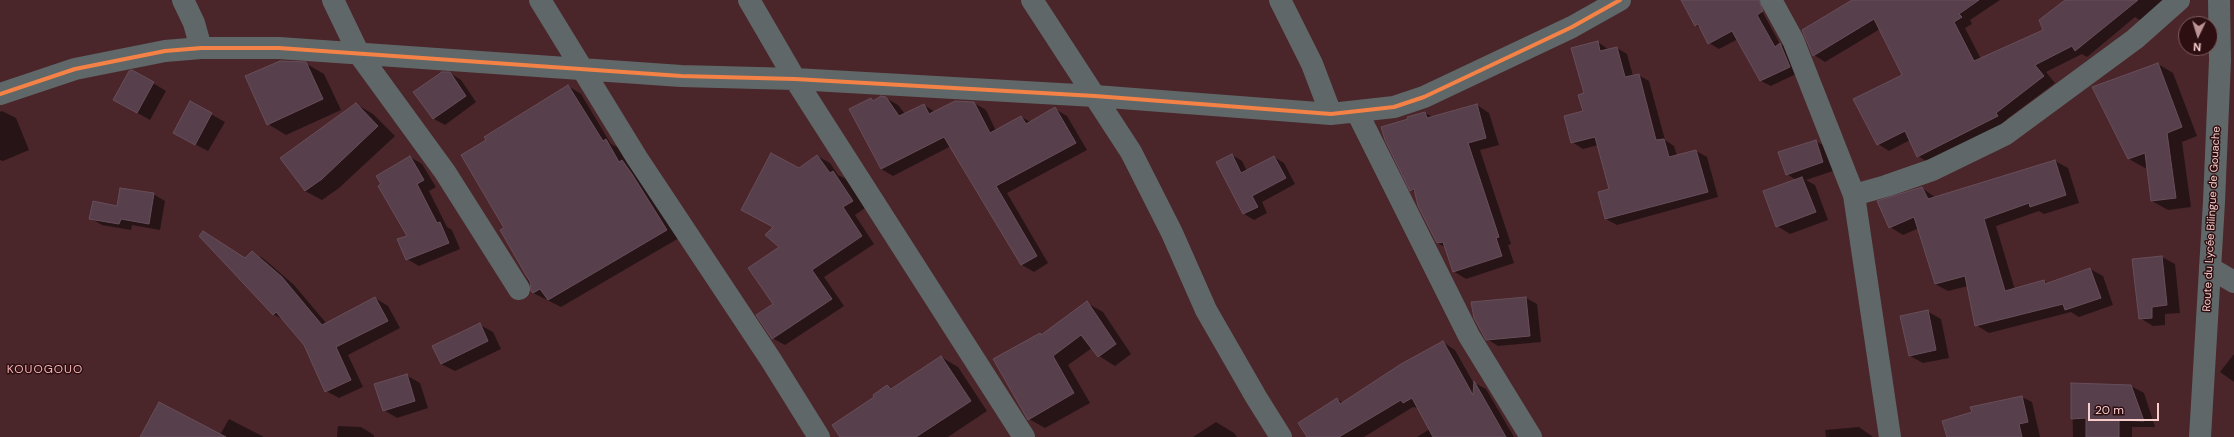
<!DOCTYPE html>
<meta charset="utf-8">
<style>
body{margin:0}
#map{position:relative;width:2234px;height:437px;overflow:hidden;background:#4a262a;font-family:"DM Sans",sans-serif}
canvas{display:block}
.north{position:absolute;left:2178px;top:16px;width:40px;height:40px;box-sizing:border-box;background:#2d0f11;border:1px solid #7e5b5c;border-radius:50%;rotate:184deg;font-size:11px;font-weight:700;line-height:16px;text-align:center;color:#f8cecd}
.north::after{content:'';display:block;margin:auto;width:14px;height:18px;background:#bb9394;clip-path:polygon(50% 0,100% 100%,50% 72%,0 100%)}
.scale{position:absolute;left:2088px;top:403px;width:71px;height:18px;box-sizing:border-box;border:2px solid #f8cecd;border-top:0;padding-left:5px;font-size:12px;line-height:14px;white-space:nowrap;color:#f8cecd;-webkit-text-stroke:3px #2d0f11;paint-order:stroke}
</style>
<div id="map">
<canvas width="2234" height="437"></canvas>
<div class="north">N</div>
<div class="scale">20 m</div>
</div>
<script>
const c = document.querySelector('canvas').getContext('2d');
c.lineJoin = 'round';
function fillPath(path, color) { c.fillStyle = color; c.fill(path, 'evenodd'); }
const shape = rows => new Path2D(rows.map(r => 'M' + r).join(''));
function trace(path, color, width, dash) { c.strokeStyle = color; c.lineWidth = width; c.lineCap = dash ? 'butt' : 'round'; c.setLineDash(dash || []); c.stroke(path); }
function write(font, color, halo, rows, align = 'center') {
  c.font = font + ' "DM Sans",sans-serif'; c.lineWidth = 3; c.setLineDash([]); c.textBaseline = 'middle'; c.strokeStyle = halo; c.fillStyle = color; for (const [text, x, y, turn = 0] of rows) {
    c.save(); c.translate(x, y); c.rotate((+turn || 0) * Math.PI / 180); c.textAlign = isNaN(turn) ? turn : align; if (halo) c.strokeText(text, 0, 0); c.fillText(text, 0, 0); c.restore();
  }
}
fillPath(shape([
 [1689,0,1756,0,1780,44,1791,50,1800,72,1771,86,1761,81,1738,39,1719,49,1709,43,1701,28,1695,25],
 [1854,0,2000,0,1970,20,1972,24,1965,28,1981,59,2044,31,2066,0,2163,0,2141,21,2135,17,2087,57,2082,54,2046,72,2055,83,2007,119,2009,123,1929,163,1918,156,1910,140,1889,151,1878,144,1903,75,1880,29,1825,62,1814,55],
 [1598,42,1609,50,1617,48,1627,54,1633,76,1638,75,1649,81,1665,140,1674,146,1677,156,1696,151,1707,157,1718,197,1617,225,1606,219,1610,190,1598,145,1583,149,1572,142,1584,112,1585,94],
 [305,63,324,74,341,110,286,135,268,124],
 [2158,64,2173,73,2197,136,2182,142,2191,207,2168,210,2152,201,2148,167,2145,168,2129,159,2094,88],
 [450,73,461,80,476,102,445,125,434,119,415,92],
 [153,83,166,91,150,120,127,107],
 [568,86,581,94,611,144,619,148,679,238,561,307,533,293,506,228],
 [886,98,898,105,905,114,924,105,935,112,974,103,986,110,996,131,1021,117,1031,122,1055,109,1067,116,1087,150,1007,193,1048,263,1034,272,1022,265,951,146,893,176,881,169,871,99,875,101],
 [191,103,225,122,208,151,187,140],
 [356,104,373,114,395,136,339,188,322,200,305,191],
 [1477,105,1489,113,1499,145,1480,150,1511,244,1508,245,1514,263,1466,279,1453,271,1445,247,1437,243,1416,193,1411,190,1409,120,1425,113,1433,117],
 [2,111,16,118,29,150,3,161,0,160,0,112],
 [1815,141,1829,148,1836,170,1806,180,1815,185,1828,220,1790,234,1777,226,1796,180,1787,174],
 [1232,155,1242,161,1247,171,1274,157,1284,163,1295,184,1262,202,1267,213,1254,220,1244,214,1217,162],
 [817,156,830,163,838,175,846,179,865,208,855,215,874,244,824,277,844,306,785,345,772,338,780,248,774,227,799,169],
 [410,157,422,164,436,187,429,191,447,227,452,230,460,249,419,266,407,259],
 [2055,161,2068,168,2079,203,2044,214,2039,211,1996,226,2015,290,2044,281,2048,284,2090,269,2103,276,2113,305,2079,317,2071,312,1989,333,1976,325,1968,286,1948,291,1935,284,1919,228,1903,235,1890,227,1922,188,1936,198],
 [153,194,165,201,160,230,132,225,131,230,102,225,90,218],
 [252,252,264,259,294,285,327,324,375,298,388,306,400,328,348,355,363,387,339,398,326,391,305,345,285,321,273,314,246,258],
 [2162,257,2175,264,2180,313,2165,314,2165,325,2153,326,2140,318],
 [1526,298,1537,304,1541,342,1498,346,1487,339],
 [1087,303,1103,312,1131,354,1115,366,1099,356,1092,348,1068,365,1090,403,1045,428,1029,419,1042,336],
 [1927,311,1941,319,1949,358,1923,363,1910,356],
 [480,325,493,332,501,349,455,371,441,364],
 [1443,342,1455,350,1473,382,1486,389,1514,437,1417,437,1430,429,1418,408,1413,407,1364,437,1309,437,1337,399,1343,403],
 [2234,354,2234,382,2220,372],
 [941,357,958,367,987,411,948,437,841,437,888,386,893,389],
 [406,375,420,383,428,408,397,418,384,410],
 [2072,384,2131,386,2144,393,2155,427,2132,427,2132,437,2073,437],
 [2022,397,2032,402,2040,437,1948,437],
 [229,419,264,437,141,437,220,435],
 [1216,422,1234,433,1237,437,1193,437],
 [338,426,361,427,374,435,374,437,337,437],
 [1859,427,1873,437,1826,437,1825,430]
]), '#0007');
const building = shape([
 [1681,0,1759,0,1763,11,1757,15,1775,47,1780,43,1790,67,1760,81,1732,31,1708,44,1698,24,1695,26,1681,0],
 [1852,0,1979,0,1959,14,1962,17,1954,22,1974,61,2043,30,2039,20,2065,0,2138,0,2075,51,2072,46,2035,65,2044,76,1996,113,1998,116,1917,157,1905,131,1877,145,1853,99,1902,75,1874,19,1813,56,1802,30,1852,0],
 [1598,41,1600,51,1617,47,1625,77,1639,74,1656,140,1664,139,1669,157,1696,150,1708,192,1605,219,1598,192,1609,189,1595,137,1571,143,1564,116,1583,111,1578,95,1584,93,1571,48,1598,41],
 [280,61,306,62,323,99,267,125,245,76,280,61],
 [2158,63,2182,127,2167,133,2176,198,2151,201,2145,153,2128,159,2092,87,2158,63],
 [132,70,154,82,137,113,113,100,129,71,132,70],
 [442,72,450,72,466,96,433,119,413,92,442,72],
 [568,85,603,141,606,139,619,162,622,160,632,174,667,230,548,300,540,289,533,293,531,291,530,282,500,230,504,228,461,155,486,140,484,137,568,85],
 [881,96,886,97,899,116,924,104,929,114,955,101,974,102,990,133,1021,116,1026,124,1055,107,1076,143,996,186,1037,256,1021,265,944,137,881,169,849,109,871,98,873,101,881,96],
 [190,101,212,113,195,145,173,133,190,101],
 [356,103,378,126,322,179,305,191,280,158,356,103],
 [1477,104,1486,138,1468,143,1499,237,1496,238,1502,256,1453,272,1443,242,1437,243,1418,206,1414,189,1410,191,1385,140,1381,127,1408,119,1407,117,1425,112,1427,118,1477,104],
 [1816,140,1823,162,1786,175,1778,152,1816,140],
 [771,153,799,168,817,155,830,173,833,171,853,201,843,207,862,236,812,270,832,299,772,339,756,315,773,304,748,268,779,247,765,235,773,227,741,210,771,153],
 [1232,154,1241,173,1274,156,1286,178,1252,196,1258,207,1243,214,1216,162,1232,154],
 [410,156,424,180,417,184,437,223,440,222,449,243,406,260,397,239,407,236,378,186,381,184,376,176,410,156],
 [2055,160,2066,195,2030,207,2029,203,1984,219,2005,291,2044,280,2045,284,2090,268,2101,298,2065,310,2063,304,1975,326,1965,276,1935,284,1914,217,1889,228,1877,201,1922,187,1928,199,2055,160],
 [1802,177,1816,212,1776,227,1763,191,1802,177],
 [120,188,154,193,149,224,121,219,119,224,89,219,93,201,117,206,120,188],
 [203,231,245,258,252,251,282,277,322,325,375,297,388,321,336,347,351,380,325,392,304,345,276,312,273,315,199,236,203,231],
 [2162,256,2167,305,2152,307,2152,318,2139,319,2132,259,2162,256],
 [1526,297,1530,336,1486,340,1474,318,1471,302,1526,297],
 [1087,301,1116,344,1098,357,1081,335,1053,356,1074,393,1028,420,993,359,1040,333,1041,335,1087,301],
 [1928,310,1936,350,1909,356,1900,316,1928,310],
 [480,323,488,341,441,364,432,346,480,323],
 [1443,341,1473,395,1474,381,1506,437,1433,437,1412,398,1403,403,1401,400,1339,437,1307,437,1298,423,1337,398,1340,404,1401,364,1443,341],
 [941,356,971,401,916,437,840,437,832,425,874,397,873,395,887,385,891,389,941,356],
 [407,374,415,401,383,411,374,384,407,374],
 [2071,383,2131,385,2144,421,2119,420,2119,437,2086,437,2086,418,2071,419,2071,383],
 [2022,396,2028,422,2019,424,2022,437,1947,437,1942,421,1972,412,1970,407,2022,396],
 [159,402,226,437,140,437,159,402]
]);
fillPath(building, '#583f4c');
trace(building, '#674e5a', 1);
trace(shape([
 [183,0,194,23,201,48],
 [333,0,359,54,445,172,519,289],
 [540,0,637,158,771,360,819,437],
 [749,0,795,79,1024,437],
 [1032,0,1131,152,1172,233,1206,310,1256,397,1281,437],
 [1280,0,1312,64,1331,114],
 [1771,0,1793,40,1854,195,1890,437],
 [0,94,75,69,165,51,201,48,279,48,681,76,795,79,1095,96,1331,114,1394,107,1424,97,1572,27,1620,0],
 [1357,112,1469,336,1531,437],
 [1854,195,1886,186,1932,170,2006,134,2135,39,2179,0],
 [2210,268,2234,282]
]), '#606768', 22);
trace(shape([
 [2200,437,2214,202,2220,60,2219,0]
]), '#606768', 22);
trace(shape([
 [0,94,75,69,165,51,201,48,279,48,681,76,795,79,1095,96,1331,114,1394,107,1424,97,1572,27,1620,0]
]), '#f48246', 4);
write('11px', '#f8cecd', '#2d0f11', [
 ["Route du Lycée Bilingue de Gouache",2212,219,-87]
]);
c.letterSpacing = '1px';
write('12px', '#f6b4b5', '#2d0f11', [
 ["KOUOGOUO",45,370]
]);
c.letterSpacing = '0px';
</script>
